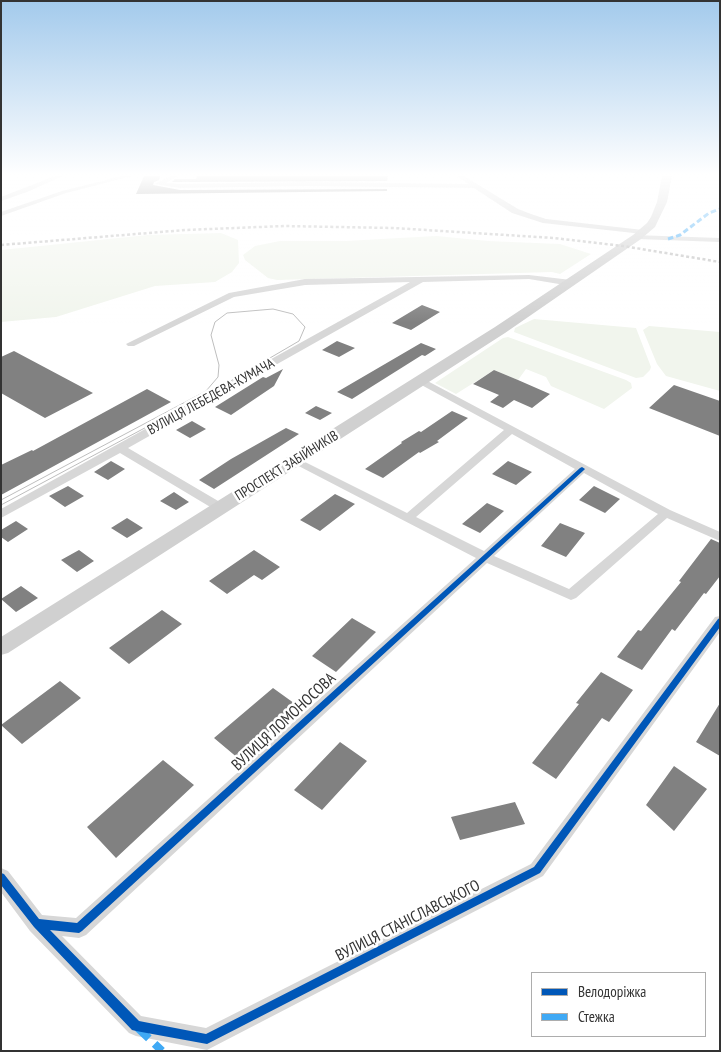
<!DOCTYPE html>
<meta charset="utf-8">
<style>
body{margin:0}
#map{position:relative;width:721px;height:1052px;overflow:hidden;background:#fff;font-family:"PT Sans Narrow",sans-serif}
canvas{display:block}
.frame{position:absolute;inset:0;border:2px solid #333;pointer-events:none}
.legend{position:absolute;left:531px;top:972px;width:175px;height:65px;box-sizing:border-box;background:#fff;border:1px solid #adadad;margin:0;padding:6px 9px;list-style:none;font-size:15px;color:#333}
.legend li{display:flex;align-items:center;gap:10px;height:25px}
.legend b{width:25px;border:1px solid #adadad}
</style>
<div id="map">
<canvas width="721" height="1052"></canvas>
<div class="frame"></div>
<ul class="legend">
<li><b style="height:6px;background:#0057b8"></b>Велодоріжка</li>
<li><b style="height:6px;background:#3fa9f5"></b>Стежка</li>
</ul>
</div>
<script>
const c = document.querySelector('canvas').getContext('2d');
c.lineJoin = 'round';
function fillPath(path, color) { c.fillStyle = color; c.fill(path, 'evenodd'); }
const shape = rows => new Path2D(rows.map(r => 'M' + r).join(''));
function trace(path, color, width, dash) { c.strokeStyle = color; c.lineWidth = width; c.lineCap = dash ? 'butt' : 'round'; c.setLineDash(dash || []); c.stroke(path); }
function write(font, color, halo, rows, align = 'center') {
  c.font = font + ' "PT Sans Narrow",sans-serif'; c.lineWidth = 5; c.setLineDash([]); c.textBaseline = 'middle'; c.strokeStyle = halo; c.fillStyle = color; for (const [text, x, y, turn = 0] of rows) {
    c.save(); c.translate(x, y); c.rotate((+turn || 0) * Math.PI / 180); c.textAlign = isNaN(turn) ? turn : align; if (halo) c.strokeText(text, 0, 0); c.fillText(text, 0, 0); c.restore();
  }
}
fillPath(shape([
 [221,233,238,240,239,263,232,272,215,282,155,286,56,317,1,322,1,250,148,235],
 [436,236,488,241,560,244,591,254,560,274,552,272,277,280,268,278,245,260,243,255,255,246,280,241,346,241],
 [534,319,636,328,651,367,650,370,643,377,636,378,514,332,515,328],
 [649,326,720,332,720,391,666,376,657,364,643,330],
 [508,337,626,380,631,383,632,388,604,409,551,386,546,377,526,369,518,380,494,370,456,394,435,383,503,338]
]), '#f1f5ed');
fillPath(shape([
 [144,176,160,176,159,180,154,182,153,185,180,190,387,189,387,191,136,194],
 [197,176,388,176,387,181,172,182,175,179,196,179],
 [422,305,440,312,411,330,392,323],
 [337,341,355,348,339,357,322,350],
 [421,343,436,349,425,356,422,355,352,399,337,392],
 [14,351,93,393,45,418,1,393,1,357],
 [283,369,274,386,231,415,215,407,263,377,266,378],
 [494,370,518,380,550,394,532,408,514,400,503,408,490,402,499,395,473,384],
 [674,385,720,401,720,436,649,408],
 [147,389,171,402,1,495,1,465,32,450,33,451],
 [316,406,332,413,320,420,305,413],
 [452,411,468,418,437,441,439,442,420,453,419,452,383,478,365,469,402,443,401,442,419,431,421,432],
 [192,421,206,429,190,438,176,430],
 [286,428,299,434,214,489,199,480,231,459],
 [111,461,125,469,108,480,94,472],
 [508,461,532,472,516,485,492,474],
 [68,486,84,496,65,507,49,496],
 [594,486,620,499,605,513,579,500],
 [174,492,189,502,176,510,160,501],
 [335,494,355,504,320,531,300,520],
 [487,503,504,511,480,533,462,524],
 [127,518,143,528,127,538,111,528],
 [16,521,28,529,8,542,1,537,1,530],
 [560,523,585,533,566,557,541,546],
 [711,539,720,543,720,576,706,594,704,593,675,631,672,629,642,670,617,657,638,630,641,631,681,582,679,581],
 [79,550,94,561,77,572,61,560],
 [254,550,280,567,262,580,254,575,227,594,209,581],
 [21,586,38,598,16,612,1,599],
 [162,610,182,624,129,664,109,648],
 [352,618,376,632,336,672,312,656],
 [601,672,633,690,609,722,602,718,556,779,532,763,579,704,576,703],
 [60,681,81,698,22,744,1,725],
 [273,688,298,706,239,759,214,738],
 [720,703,720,756,696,742],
 [340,742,367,761,322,810,294,790],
 [163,760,194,785,116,858,87,827],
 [674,766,707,789,674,831,646,805],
 [515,802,525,824,460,840,451,817]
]), '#818181');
fillPath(shape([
 [55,176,63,176,27,192,1,201,1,197,55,176],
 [122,176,132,176,66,193,1,216,1,212,62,191,122,176],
 [170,176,177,176,166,183,180,184,308,182,468,184,457,176,464,176,518,209,531,214,546,219,643,230,647,232,643,234,543,223,512,213,474,188,308,186,180,188,155,184,170,176],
 [634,235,720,238,720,242,637,239,634,239,634,235],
 [529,275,571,280,575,283,571,286,529,279,423,282,128,448,225,505,227,508,225,511,217,511,120,453,1,518,1,509,410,282,305,285,234,297,134,346,128,346,126,344,229,293,305,279,529,275],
 [420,377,670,510,720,532,720,541,667,518,576,598,571,600,487,563,86,935,79,938,62,936,141,1016,206,1028,531,864,715,617,720,616,720,632,543,876,207,1050,136,1036,129,1033,30,931,1,892,1,868,8,871,42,915,76,918,476,558,289,461,295,458,299,459,407,513,504,430,416,382,416,378,420,377],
 [512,434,575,469,484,551,416,517,512,434],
 [584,473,658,514,569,589,494,556,584,473]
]), '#d7d7d7');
fillPath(shape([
 [662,176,672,176,667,202,655,227,641,239,505,333,8,653,1,655,1,637,495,327,633,235,647,223,651,217,657,202,662,176]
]), '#d0d0d0');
trace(shape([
 [1,500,206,391,218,377,219,365,211,335,215,322,227,313,273,309,293,314,305,327,299,341,210,393,1,505]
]), '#bebebe', 1);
trace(shape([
 [1,245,185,230,284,226,394,228,554,238,623,246,720,262]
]), '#bebebe', 2.5, [3, 2.5]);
trace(shape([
 [668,239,680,235,709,213,720,209]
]), '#3fa9f5', 3, [5.5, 3]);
trace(shape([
 [138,1028,162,1051]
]), '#3fa9f5', 8, [15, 8]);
fillPath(shape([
 [582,467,585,469,584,470,82,931,79,933,50,930,139,1021,206,1034,534,867,718,619,720,618,720,627,540,873,207,1044,136,1031,132,1030,34,927,1,885,1,873,4,874,39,919,77,923,580,468,582,467]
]), '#0057b8');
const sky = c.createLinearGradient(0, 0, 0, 323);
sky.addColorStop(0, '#a3caec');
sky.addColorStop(0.54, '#fff');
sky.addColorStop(1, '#ffffff00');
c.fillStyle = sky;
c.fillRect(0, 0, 721, 323);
write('14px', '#333', '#fff', [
 ["ВУЛИЦЯ ЛЕБЕДЄВА-КУМАЧА",211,397,-29],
 ["ПРОСПЕКТ ЗАБІЙНИКІВ",287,466,-32]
]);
write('16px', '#333', '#fff', [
 ["ВУЛИЦЯ ЛОМОНОСОВА",284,722,-43],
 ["ВУЛИЦЯ СТАНІСЛАВСЬКОГО",408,921,-27]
]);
</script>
